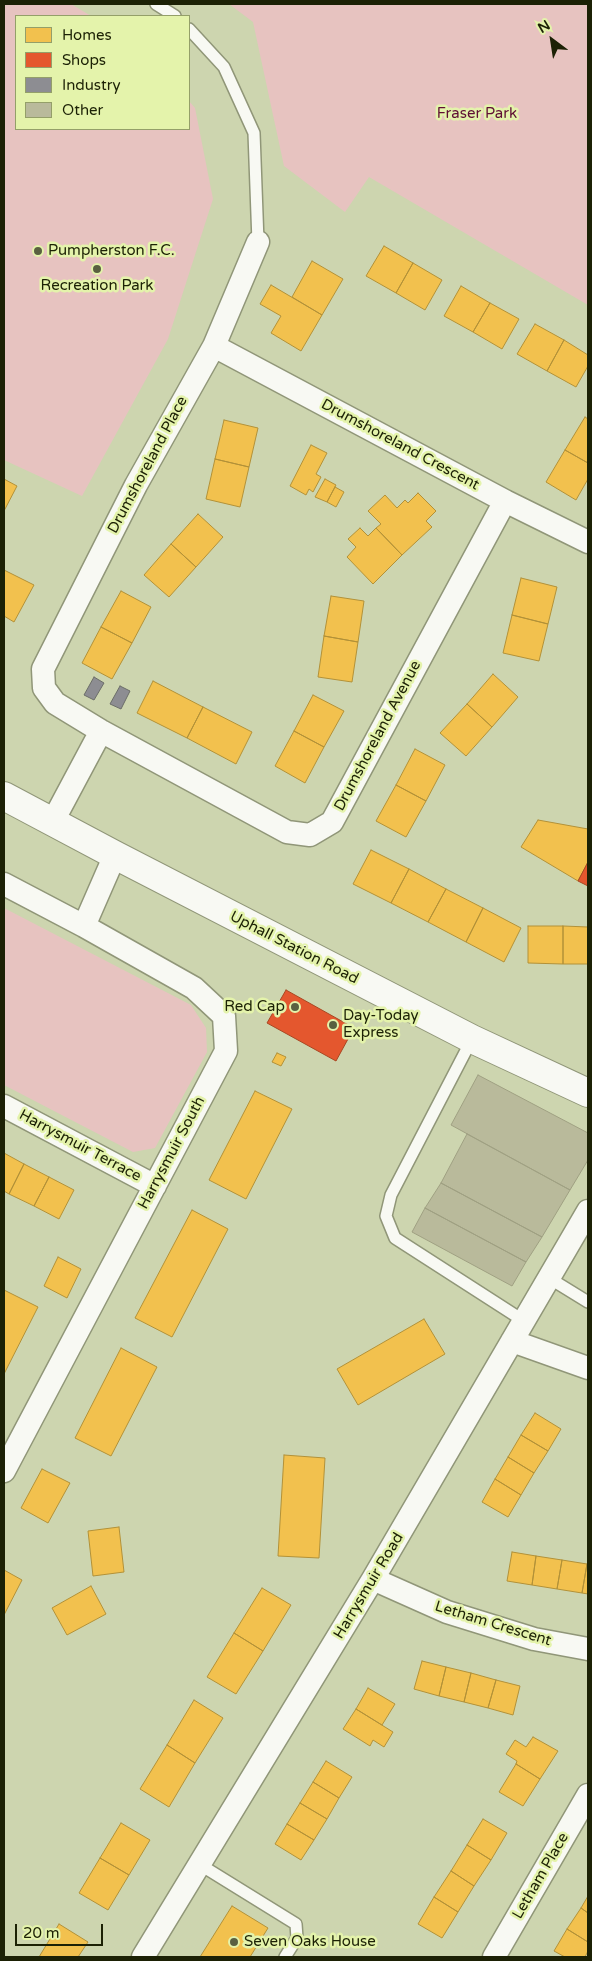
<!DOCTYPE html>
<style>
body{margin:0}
#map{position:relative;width:592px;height:1961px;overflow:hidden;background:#cdd5af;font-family:"Varela Round",sans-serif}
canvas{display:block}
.frame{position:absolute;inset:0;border:5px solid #1c2105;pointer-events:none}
.legend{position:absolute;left:15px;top:15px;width:175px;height:115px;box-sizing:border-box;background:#e4f3ab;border:1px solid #949f69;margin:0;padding:6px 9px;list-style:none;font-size:15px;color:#1c2105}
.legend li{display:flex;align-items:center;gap:10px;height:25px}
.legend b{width:25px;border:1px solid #949f69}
.north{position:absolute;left:527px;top:15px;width:50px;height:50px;-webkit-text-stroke:4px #e4f3ab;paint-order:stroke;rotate:329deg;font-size:14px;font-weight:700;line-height:20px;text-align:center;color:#1c2105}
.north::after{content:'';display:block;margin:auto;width:18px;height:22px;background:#1c2105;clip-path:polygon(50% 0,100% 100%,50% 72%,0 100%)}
.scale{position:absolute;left:15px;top:1924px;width:88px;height:22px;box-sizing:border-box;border:2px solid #1c2105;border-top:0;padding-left:6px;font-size:15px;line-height:18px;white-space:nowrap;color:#1c2105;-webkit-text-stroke:4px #e4f3ab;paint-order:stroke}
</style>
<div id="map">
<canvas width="592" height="1961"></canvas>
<div class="frame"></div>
<ul class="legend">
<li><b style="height:14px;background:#f2c14e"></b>Homes</li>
<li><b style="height:14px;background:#e4572e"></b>Shops</li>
<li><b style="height:14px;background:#8d8d92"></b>Industry</li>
<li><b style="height:14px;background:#b9ba9b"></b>Other</li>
</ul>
<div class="north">N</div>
<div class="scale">20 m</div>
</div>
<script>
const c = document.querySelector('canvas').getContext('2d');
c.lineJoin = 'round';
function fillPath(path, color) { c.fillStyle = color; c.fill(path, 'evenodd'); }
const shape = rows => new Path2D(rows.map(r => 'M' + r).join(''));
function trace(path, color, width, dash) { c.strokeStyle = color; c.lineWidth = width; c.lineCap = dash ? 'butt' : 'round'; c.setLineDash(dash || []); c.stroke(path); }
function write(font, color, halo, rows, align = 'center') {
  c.font = font + ' "Varela Round",sans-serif'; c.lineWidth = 5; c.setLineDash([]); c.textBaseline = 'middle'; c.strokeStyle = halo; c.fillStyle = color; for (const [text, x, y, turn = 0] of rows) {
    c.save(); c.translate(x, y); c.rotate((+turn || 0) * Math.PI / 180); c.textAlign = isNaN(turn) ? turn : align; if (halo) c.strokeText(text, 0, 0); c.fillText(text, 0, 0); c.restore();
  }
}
fillPath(shape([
 [4,4,71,4,91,16,16,16,16,129,189,129,189,101,195,108,213,199,168,339,82,496,4,460],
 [229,4,588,4,588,305,369,177,345,212,284,166,253,22],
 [4,908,191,1005,206,1028,207,1052,155,1148,133,1152,4,1085]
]), '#e7c3c0');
const homes = shape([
 [384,246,413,263,396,293,366,276,384,246],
 [312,261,343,279,322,315,292,297,312,261],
 [413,263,442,280,425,310,396,293,413,263],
 [271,285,322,315,301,351,271,333,281,316,260,304,271,285],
 [461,286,490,303,473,332,444,316,461,286],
 [490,303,519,319,502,349,473,332,490,303],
 [535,324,564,340,547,371,517,354,535,324],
 [564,340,588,355,588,366,576,387,547,371,564,340],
 [585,417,588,419,588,463,565,450,585,417],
 [224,420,258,428,249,467,215,459,224,420],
 [311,445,327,453,316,474,321,477,313,492,309,489,306,495,290,486,311,445],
 [565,450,588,463,588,479,576,500,546,482,565,450],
 [215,459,249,467,240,507,206,499,215,459],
 [4,479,17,486,4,511,4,479],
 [325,479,336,485,327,502,315,497,325,479],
 [335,487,344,492,336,507,327,502,335,487],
 [418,493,436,511,426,521,432,527,402,555,376,528,381,524,368,511,385,495,397,508,405,500,408,503,418,493],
 [198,514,223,537,196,567,171,544,198,514],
 [360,528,368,536,376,528,402,555,373,584,347,557,356,547,348,539,360,528],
 [171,544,196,567,169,597,144,575,171,544],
 [4,570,34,585,14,622,4,616,4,570],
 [521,578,557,587,548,624,512,615,521,578],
 [121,591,151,607,132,643,101,627,121,591],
 [331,596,364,601,358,642,324,636,331,596],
 [512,615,548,624,539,661,503,653,512,615],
 [101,627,132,643,112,679,82,663,101,627],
 [324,636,358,642,352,682,318,677,324,636],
 [493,674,518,697,492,727,467,704,493,674],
 [153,681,203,707,187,738,137,713,153,681],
 [313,695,344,711,324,747,294,731,313,695],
 [467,704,492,727,466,756,440,733,467,704],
 [203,707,252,732,236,764,187,738,203,707],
 [294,731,324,747,305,783,275,766,294,731],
 [415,749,445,765,426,801,396,785,415,749],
 [396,785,426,801,406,837,376,821,396,785],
 [538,820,588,829,588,862,578,881,521,847,538,820],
 [371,850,409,869,391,903,353,884,371,850],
 [409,869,446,889,428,922,391,903,409,869],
 [446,889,483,908,466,942,428,922,446,889],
 [483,908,521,928,504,962,466,942,483,908],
 [528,926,563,926,563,964,528,963,528,926],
 [563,926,588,927,588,964,563,964,563,926],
 [277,1053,286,1057,281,1066,272,1062,277,1053],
 [255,1091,292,1109,246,1199,209,1180,255,1091],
 [4,1153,24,1164,9,1194,4,1191,4,1153],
 [24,1164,49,1177,34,1206,9,1194,24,1164],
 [49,1177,74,1190,59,1219,34,1206,49,1177],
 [192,1210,228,1229,172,1337,135,1318,192,1210],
 [58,1257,81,1269,67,1298,44,1286,58,1257],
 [4,1290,38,1307,4,1374,4,1290],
 [424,1319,445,1354,358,1405,337,1369,424,1319],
 [121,1348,157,1367,111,1456,75,1438,121,1348],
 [535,1413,561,1429,548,1451,521,1435,535,1413],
 [521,1435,548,1451,534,1473,508,1457,521,1435],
 [284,1455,325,1458,319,1558,278,1556,284,1455],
 [508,1457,534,1473,521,1495,495,1479,508,1457],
 [42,1469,70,1483,48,1523,21,1508,42,1469],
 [495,1479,521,1495,508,1517,482,1502,495,1479],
 [119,1527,124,1572,93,1576,88,1531,119,1527],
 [512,1552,536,1556,532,1585,507,1581,512,1552],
 [536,1556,562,1560,557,1589,532,1585,536,1556],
 [562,1560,587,1564,582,1593,557,1589,562,1560],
 [587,1564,588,1564,588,1594,582,1593,587,1564],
 [4,1570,22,1580,4,1615,4,1570],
 [91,1586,106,1614,67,1635,52,1608,91,1586],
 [262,1588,291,1605,263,1651,234,1633,262,1588],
 [234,1633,263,1651,236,1694,207,1677,234,1633],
 [422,1661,446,1667,439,1696,414,1689,422,1661],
 [446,1667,471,1673,464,1702,439,1696,446,1667],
 [471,1673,496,1680,488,1708,464,1702,471,1673],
 [496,1680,520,1686,513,1715,488,1708,496,1680],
 [368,1688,395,1704,382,1725,356,1709,368,1688],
 [194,1700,223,1718,195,1763,167,1745,194,1700],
 [356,1709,393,1732,384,1747,373,1740,370,1746,343,1729,356,1709],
 [533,1737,558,1751,540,1779,516,1764,517,1761,506,1754,515,1740,526,1747,533,1737],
 [167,1745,195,1763,169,1807,140,1789,167,1745],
 [326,1761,352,1777,339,1798,313,1782,326,1761],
 [516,1764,540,1779,523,1806,499,1792,516,1764],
 [313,1782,339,1798,327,1819,300,1803,313,1782],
 [300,1803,327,1819,314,1840,287,1824,300,1803],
 [483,1819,507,1833,491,1860,467,1845,483,1819],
 [121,1823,150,1840,129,1875,100,1858,121,1823],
 [287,1824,314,1840,301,1860,275,1844,287,1824],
 [467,1845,491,1860,474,1886,451,1871,467,1845],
 [100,1858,129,1875,108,1910,79,1893,100,1858],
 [451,1871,474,1886,458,1912,434,1897,451,1871],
 [588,1896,588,1913,581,1908,588,1896],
 [434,1897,458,1912,442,1938,418,1924,434,1897],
 [232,1906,268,1928,250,1957,200,1957,232,1906],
 [581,1908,588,1913,588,1942,567,1929,581,1908],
 [59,1924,88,1942,78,1957,39,1957,59,1924],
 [567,1929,588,1942,588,1951,585,1957,565,1957,554,1951,567,1929]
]);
fillPath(homes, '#f2c14e');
trace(homes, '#b29138', 1);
const shops = shape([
 [588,862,588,886,578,881,588,862],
 [286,990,354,1028,336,1061,267,1023,286,990]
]);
fillPath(shops, '#e4572e');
trace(shops, '#a84722', 1);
const industry = shape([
 [94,677,104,683,94,700,84,695,94,677],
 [120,686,130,691,121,709,110,704,120,686]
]);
fillPath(industry, '#8d8d92');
trace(industry, '#6b6d68', 1);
const building = shape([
 [478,1075,588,1133,588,1160,570,1190,451,1125,478,1075],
 [467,1134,570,1190,542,1237,441,1183,467,1134],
 [441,1183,542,1237,526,1262,425,1208,441,1183],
 [425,1208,526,1262,512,1286,412,1232,425,1208]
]);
fillPath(building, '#b9ba9b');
trace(building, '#9fa082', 1);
const service = shape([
 [156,4,175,16],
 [189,29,224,67,254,133,258,242],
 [472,1039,391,1195,386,1216,395,1238,524,1321],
 [549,1278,588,1302],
 [199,1864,296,1924,297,1938,285,1957]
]);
const minor = shape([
 [258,242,214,346,136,485,43,669,44,688,55,703,101,731,287,832,310,835,332,822,505,501],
 [214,346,505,501,588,542],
 [53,821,101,731],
 [4,884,84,926,194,988,224,1016,226,1051,4,1471],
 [84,926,115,855],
 [4,1106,155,1186],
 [512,1341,588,1368],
 [373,1579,447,1612,534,1639,588,1649],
 [143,1957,373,1579,588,1211],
 [494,1957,588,1795]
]);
const secondary = shape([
 [4,796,115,855,472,1039,588,1093]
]);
trace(service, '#909678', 14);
trace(minor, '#909678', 25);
trace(secondary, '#909678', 30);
trace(service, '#f8f9f3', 11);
trace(minor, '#f8f9f3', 22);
trace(secondary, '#f8f9f3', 28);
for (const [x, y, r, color] of [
 [38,251,5,"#5a6040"],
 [97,269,5,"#5a6040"],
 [295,1007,5,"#5a6040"],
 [333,1025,5,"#5a6040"],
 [234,1942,5,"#5a6040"]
]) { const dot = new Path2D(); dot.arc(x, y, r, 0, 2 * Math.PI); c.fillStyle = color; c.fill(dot); trace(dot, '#e4f3ab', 2); }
write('15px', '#5f0e34', '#e4f3ab', [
 ["Fraser Park",477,114]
]);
write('15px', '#1c2105', '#e4f3ab', [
 ["Pumpherston F.C.",48,251],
 ["Recreation Park",97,286,"center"],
 ["Red Cap",285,1007,"right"],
 ["Day-Today",343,1016],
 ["Express",343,1033],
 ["Seven Oaks House",244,1942]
], 'left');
write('15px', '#1c2105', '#e4f3ab', [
 ["Drumshoreland Crescent",400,445,28],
 ["Drumshoreland Place",148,465,-62],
 ["Drumshoreland Avenue",378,736,-62],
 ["Uphall Station Road",294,948,27],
 ["Harrysmuir Terrace",80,1146,28],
 ["Harrysmuir South",172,1153,-62],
 ["Harrysmuir Road",369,1586,-59],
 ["Letham Crescent",493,1624,17],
 ["Letham Place",541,1876,-60]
]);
</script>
